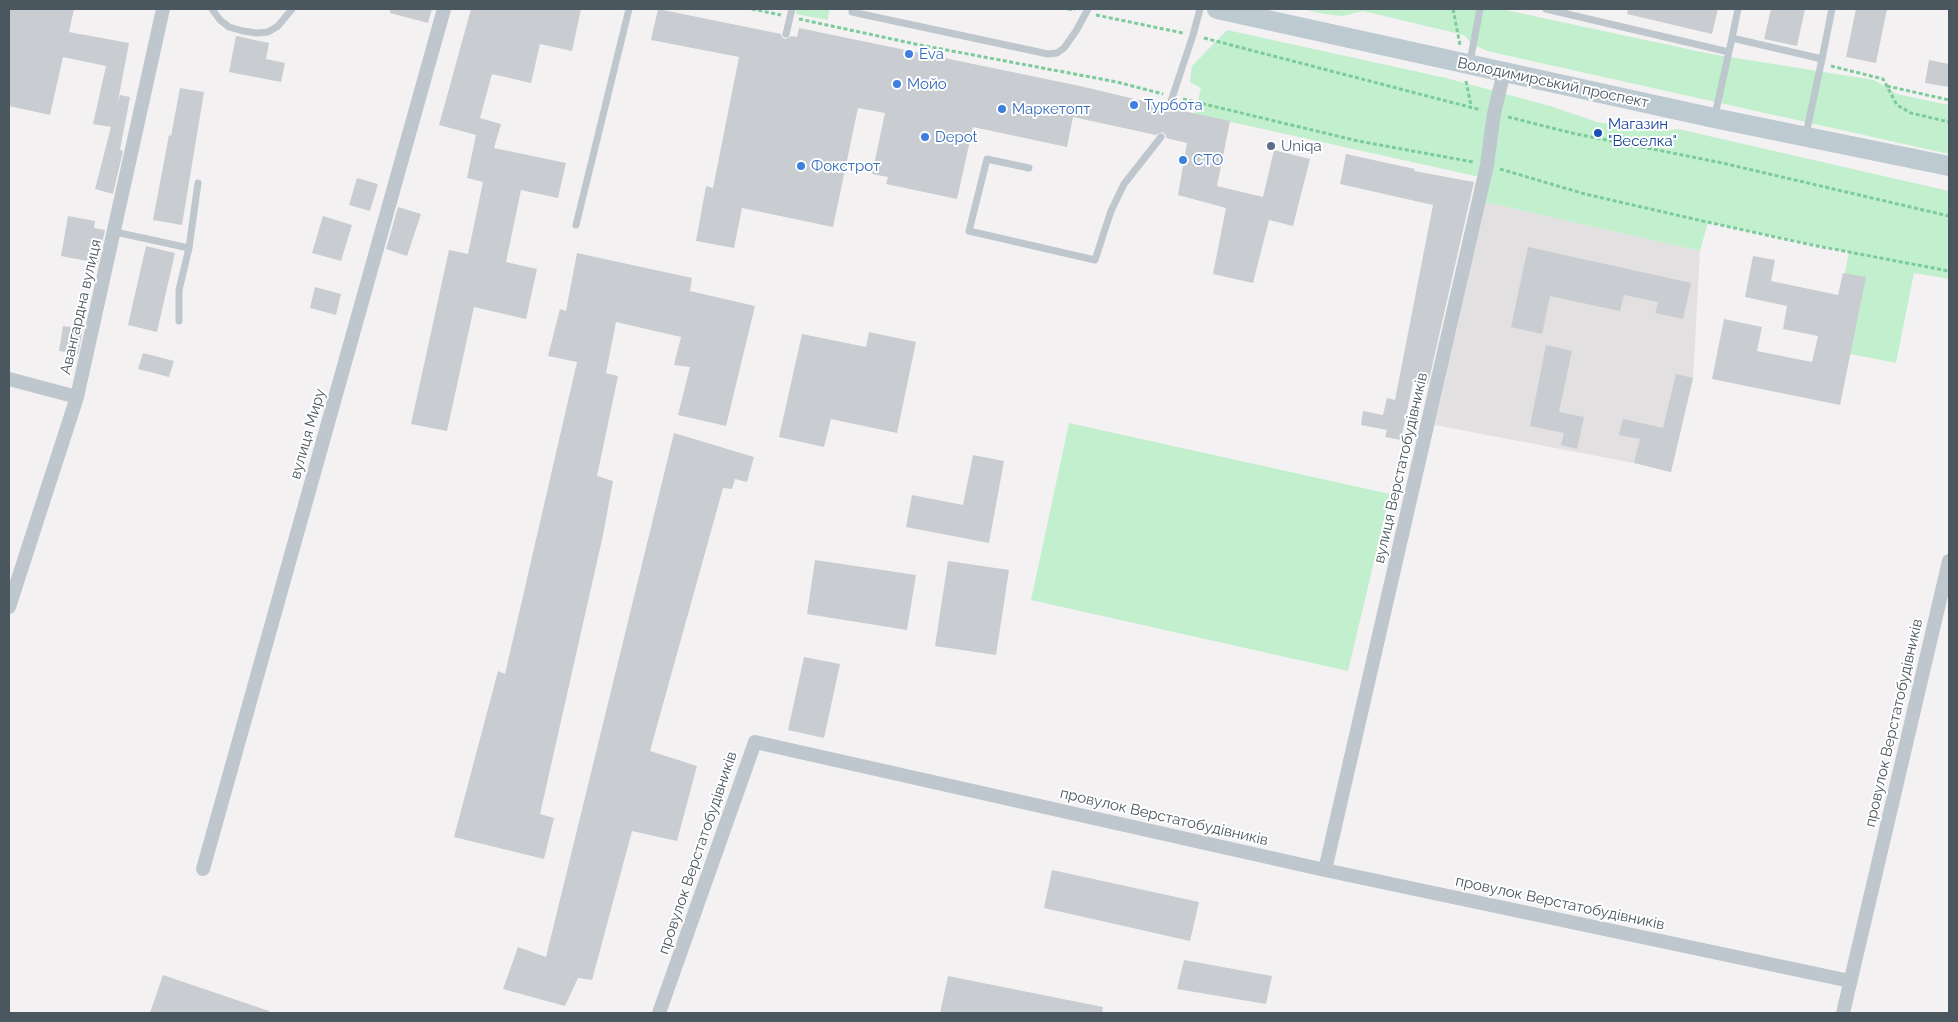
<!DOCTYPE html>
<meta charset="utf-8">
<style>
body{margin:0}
#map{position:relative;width:1958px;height:1022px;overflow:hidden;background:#f4f1f2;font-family:Raleway,sans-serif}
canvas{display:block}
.frame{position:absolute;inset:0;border:10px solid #4a575f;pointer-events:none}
</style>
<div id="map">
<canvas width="1958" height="1022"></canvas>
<div class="frame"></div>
</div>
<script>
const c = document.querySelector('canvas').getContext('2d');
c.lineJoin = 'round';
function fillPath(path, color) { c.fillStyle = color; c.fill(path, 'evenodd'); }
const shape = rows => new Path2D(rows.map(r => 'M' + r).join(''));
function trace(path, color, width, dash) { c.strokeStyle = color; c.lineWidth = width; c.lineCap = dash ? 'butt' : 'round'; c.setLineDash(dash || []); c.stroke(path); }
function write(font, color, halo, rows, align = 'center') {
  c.font = font + ' Raleway,sans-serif'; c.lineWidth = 4; c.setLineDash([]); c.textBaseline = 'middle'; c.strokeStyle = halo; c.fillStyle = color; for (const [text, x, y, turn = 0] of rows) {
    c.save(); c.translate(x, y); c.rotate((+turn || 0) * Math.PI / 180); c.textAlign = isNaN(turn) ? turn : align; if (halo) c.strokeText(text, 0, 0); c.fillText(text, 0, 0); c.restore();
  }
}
fillPath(shape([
 [1485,202,1700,251,1693,378,1671,472,1634,463,1435,425]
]), '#e2e0e1');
fillPath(shape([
 [797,9,829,9,828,20,796,14],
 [1301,9,1501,9,1711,54,1874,80,1897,94,1949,105,1949,154,1487,51,1472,44,1464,35,1363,11,1343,16,1324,14],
 [1227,30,1446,78,1550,106,1597,122,1663,131,1678,129,1949,191,1949,279,1914,273,1896,363,1830,350,1849,252,1708,222,1700,251,1485,202,1489,179,1195,114,1201,88,1190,82,1192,66],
 [1069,423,1390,494,1348,671,1031,600]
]), '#c2efce');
fillPath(shape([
 [9,9,74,9,69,32,129,43,117,106,120,95,130,97,120,150,123,151,113,194,95,189,111,127,93,124,106,66,63,57,50,115,9,106],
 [390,9,432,9,428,23,390,13],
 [471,9,581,9,572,51,540,44,531,83,492,74,480,118,501,124,494,148,566,163,558,198,521,190,506,262,537,269,526,319,474,307,447,431,411,424,449,250,468,254,483,182,467,178,476,135,439,125],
 [658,9,781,34,782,37,785,39,791,36,797,37,799,28,1080,86,1164,106,1165,110,1168,112,1172,111,1174,109,1230,121,1217,186,1263,197,1274,150,1310,159,1293,226,1269,220,1253,283,1213,274,1226,208,1178,195,1187,143,1166,138,1166,135,1162,132,1156,135,1073,117,1067,147,973,127,957,199,886,184,888,177,872,174,885,113,858,108,833,227,742,208,734,248,696,241,706,186,713,188,739,57,651,40],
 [1628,9,1718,9,1712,34,1627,14],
 [1771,9,1805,9,1797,46,1764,39],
 [1856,9,1887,9,1876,63,1846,57],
 [236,36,269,43,266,59,285,63,281,82,229,72],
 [1929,60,1949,64,1949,87,1925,83],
 [180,88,204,92,182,225,153,220,169,135,171,136],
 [1346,154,1415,169,1414,171,1474,182,1428,384,1413,382,1401,440,1385,437,1387,430,1361,425,1363,411,1383,415,1387,398,1395,400,1433,205,1340,184],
 [357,178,378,184,370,211,349,205],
 [398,207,421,214,407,256,386,249],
 [68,216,95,221,94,228,105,230,98,263,61,256],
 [323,216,352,225,341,261,312,253],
 [146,246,175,253,157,332,128,325],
 [1528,247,1691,283,1683,319,1655,313,1658,302,1624,295,1620,311,1550,296,1542,334,1511,327],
 [577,253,692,278,690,291,755,306,726,426,678,415,690,367,674,365,681,337,616,322,606,373,618,376,597,476,613,481,603,535,540,814,554,818,544,859,454,837,498,671,505,674,577,362,548,356,560,309,566,311],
 [1753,256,1775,260,1771,281,1838,295,1843,273,1866,277,1840,405,1712,379,1724,319,1762,327,1757,351,1812,362,1818,336,1783,329,1787,306,1745,297],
 [315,287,341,294,336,315,310,308],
 [63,326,83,329,78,354,59,351],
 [869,332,916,342,897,433,831,419,824,447,779,437,802,334,866,347],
 [1546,345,1572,351,1559,412,1584,417,1577,449,1561,445,1564,433,1530,426],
 [143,353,174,361,169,377,138,369],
 [1676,374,1693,378,1671,472,1634,463,1640,439,1619,435,1623,419,1663,428],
 [674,433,754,457,747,482,735,479,732,489,723,488,650,751,697,766,677,841,632,831,592,980,578,978,565,1006,503,989,518,947,546,957],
 [973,455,1004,461,989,543,906,527,912,495,963,505],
 [815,560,916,575,907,630,807,614],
 [948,561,1009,570,996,655,935,646],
 [804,657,840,664,824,738,788,730],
 [1052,870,1199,902,1190,941,1044,908],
 [1184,960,1272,976,1266,1004,1177,989],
 [163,975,269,1011,268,1013,150,1013],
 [948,976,1103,1007,1102,1013,940,1013]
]), '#c9cdd1');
trace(shape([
 [752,9,781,15],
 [1068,9,1075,10],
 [1453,9,1460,45],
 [1096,15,1183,33],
 [799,19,920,45,1117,82,1163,94],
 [1204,38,1481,110],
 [1831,66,1883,79,1897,105,1911,113,1949,122],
 [1466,81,1471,106],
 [1887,86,1949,100],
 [1183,99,1358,141,1473,162],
 [1508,117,1576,134,1718,162,1949,216],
 [1500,169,1585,194,1707,222,1812,245,1949,271]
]), '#7bcc9a', 3, [4, 2.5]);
trace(shape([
 [212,9,220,20,229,27,243,31,257,33,268,32,278,26,292,9],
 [852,9,852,12,1048,54,1057,53,1064,48,1076,31,1088,9],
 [1546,9,1729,52],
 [786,34,792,9],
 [1732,38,1738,9],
 [1470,62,1480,9],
 [1169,107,1193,35,1200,9],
 [1715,115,1732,38,1822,59,1832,9],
 [1806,134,1822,59],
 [1029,168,987,159,969,231,1095,260,1111,211,1124,184,1161,137],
 [576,225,629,9],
 [115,232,189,248],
 [179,321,179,290,189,248,198,183]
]), '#bec7cd', 7);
trace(shape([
 [9,379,77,397],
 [9,607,77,397,163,9],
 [203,869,444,9],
 [1325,870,1487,165,1494,113,1504,72],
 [659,1013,755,742,1325,870,1850,981],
 [1843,1013,1949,561]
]), '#bec7cd', 14);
trace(shape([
 [1217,9,1714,118,1949,166]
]), '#becad2', 20);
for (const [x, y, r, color] of [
 [909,54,5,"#3f7fe0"],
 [897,84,5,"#3f7fe0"],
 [1134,105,5,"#3f7fe0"],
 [1002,109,5,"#3f7fe0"],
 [1598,133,5,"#1a4fb4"],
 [925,137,5,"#3f7fe0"],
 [1271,146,5,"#5c6f8a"],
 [1183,160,5,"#3f7fe0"],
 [801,166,5,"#3f7fe0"]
]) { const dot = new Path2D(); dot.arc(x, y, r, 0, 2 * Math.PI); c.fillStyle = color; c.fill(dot); trace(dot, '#fff', 2); }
write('15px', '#366cbe', '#fff', [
 ["Eva",919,54],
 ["Мойо",907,84],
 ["Турбота",1144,105],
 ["Маркетопт",1012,109],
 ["Depot",935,137],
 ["СТО",1193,160],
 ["Фокстрот",811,166]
], 'left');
write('15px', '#4a575f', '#fff', [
 ["Володимирський проспект",1553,83,12],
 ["Авангардна вулиця",81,307,-77],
 ["вулиця Миру",308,434,-74],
 ["вулиця Верстатобудівників",1401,468,-77],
 ["провулок Верстатобудівників",1894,723,-77],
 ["провулок Верстатобудівників",1164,817,13],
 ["провулок Верстатобудівників",698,853,-71],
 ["провулок Верстатобудівників",1560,903,12]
]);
write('15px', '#164399', '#fff', [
 ["Магазин",1608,124],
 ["\"Веселка\"",1608,141]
], 'left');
write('15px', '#4e5e75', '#fff', [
 ["Uniqa",1281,146]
], 'left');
</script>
